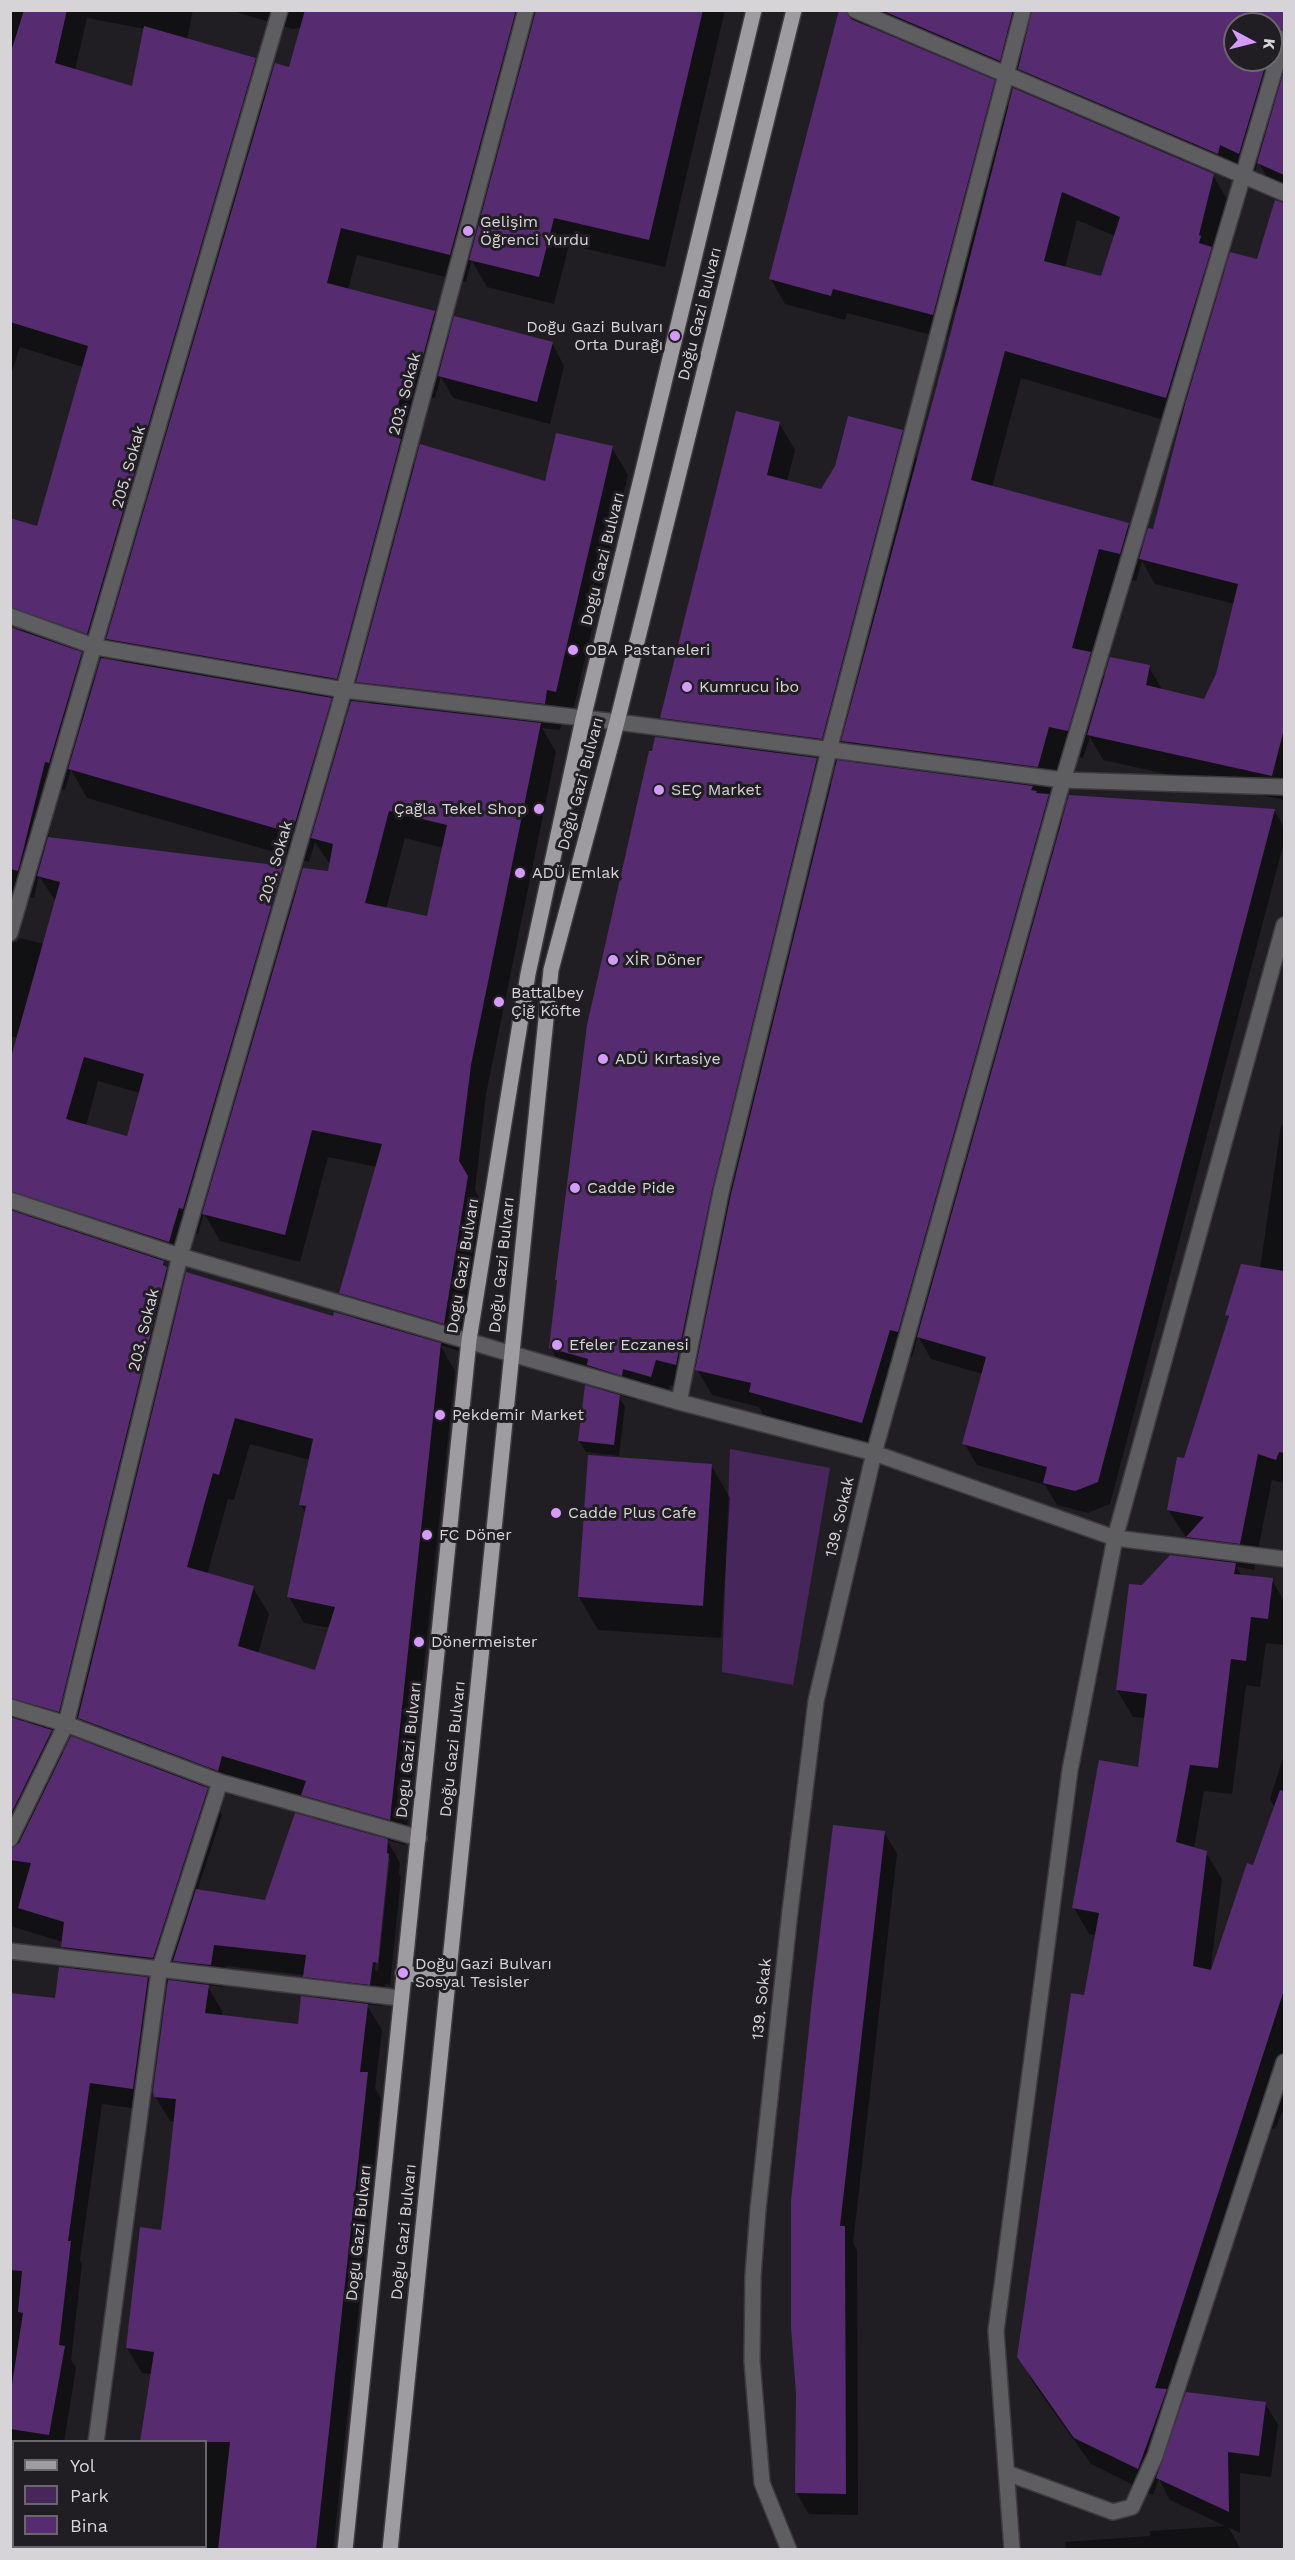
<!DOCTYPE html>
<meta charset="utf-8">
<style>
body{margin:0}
#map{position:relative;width:1295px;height:2560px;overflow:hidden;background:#211e23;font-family:"Work Sans",sans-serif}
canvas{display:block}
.frame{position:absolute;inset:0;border:12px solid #d6d4d7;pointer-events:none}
.legend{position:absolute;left:12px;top:2440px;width:195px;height:108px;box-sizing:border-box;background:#211e23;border:2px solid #69676b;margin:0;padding:8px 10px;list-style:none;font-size:18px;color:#d6d4d7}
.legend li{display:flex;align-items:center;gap:12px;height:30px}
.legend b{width:30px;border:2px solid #69676b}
.north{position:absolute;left:1223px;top:12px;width:60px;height:60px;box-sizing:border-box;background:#211e23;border:2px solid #69676b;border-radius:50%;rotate:97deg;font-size:16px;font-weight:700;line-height:24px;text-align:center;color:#d6d4d7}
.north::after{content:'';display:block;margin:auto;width:21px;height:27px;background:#d59bfb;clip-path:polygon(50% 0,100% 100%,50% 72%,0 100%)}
</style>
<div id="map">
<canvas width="1295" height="2560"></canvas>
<div class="frame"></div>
<ul class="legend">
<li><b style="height:8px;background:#9e9ba1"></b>Yol</li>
<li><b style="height:16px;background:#47275b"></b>Park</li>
<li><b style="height:16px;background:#562b70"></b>Bina</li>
</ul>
<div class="north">K</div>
</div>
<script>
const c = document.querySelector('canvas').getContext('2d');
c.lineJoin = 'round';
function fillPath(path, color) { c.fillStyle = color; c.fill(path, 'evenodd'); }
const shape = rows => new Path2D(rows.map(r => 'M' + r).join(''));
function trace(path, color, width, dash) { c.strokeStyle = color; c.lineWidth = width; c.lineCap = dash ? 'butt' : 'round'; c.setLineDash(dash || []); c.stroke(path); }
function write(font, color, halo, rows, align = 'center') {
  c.font = font + ' "Work Sans",sans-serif'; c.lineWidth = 6; c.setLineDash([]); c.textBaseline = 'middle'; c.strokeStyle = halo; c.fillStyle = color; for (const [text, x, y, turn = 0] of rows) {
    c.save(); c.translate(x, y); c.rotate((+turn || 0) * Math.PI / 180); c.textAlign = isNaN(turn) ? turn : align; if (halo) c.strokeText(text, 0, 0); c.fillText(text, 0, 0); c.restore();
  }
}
fillPath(shape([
 [730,1449,830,1468,793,1685,722,1672]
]), '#47275b');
fillPath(shape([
 [10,10,193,10,187,40,255,59,270,85,435,111,299,28,293,29,229,10,725,10,665,267,569,245,554,304,487,287,472,261,466,282,357,255,348,290,434,313,450,339,552,343,564,366,550,424,453,398,441,377,435,398,423,395,408,453,415,466,546,483,612,448,628,475,571,719,563,717,560,730,542,728,556,752,486,1094,475,1190,483,1205,459,1351,440,1345,455,1371,405,1845,387,1840,400,1863,399,1874,401,1877,390,1985,385,1984,382,2006,366,2004,382,2030,375,2088,381,2099,333,2550,104,2550,104,2546,206,2546,206,2442,152,2374,142,2373,127,2348,163,2232,175,2122,170,2121,155,2096,169,1984,149,1981,160,2000,145,2110,102,2104,80,2260,82,2264,71,2360,76,2368,64,2442,14,2442,14,2546,49,2546,48,2550,10,2550,10,1994,56,2000,76,1970,63,1947,63,1942,10,1926,10,1698,26,1724,29,1724,10,1692,10,1066,18,1038,10,1036,10,943,17,942,20,938,44,944,56,902,39,876,34,898,10,892,10,627,21,631,16,622,10,620,10,520,38,528,83,367,20,347,10,378],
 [87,18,145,29,133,87,75,70],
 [109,641,122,663,103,660],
 [80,652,102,660,96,679],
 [359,683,371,705,353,702],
 [333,703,351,706,346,725],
 [71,770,87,798,309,862,315,842,331,866,329,873,297,893,282,867,48,838,60,789,65,790],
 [405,838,443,848,428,918,386,909],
 [98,1081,140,1093,128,1138,86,1126],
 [328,1157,377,1167,341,1293,357,1320,182,1295,162,1260,184,1267,194,1233,198,1234,204,1213,220,1241,300,1262],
 [250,1444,310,1460,301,1505,306,1514,289,1597,304,1623,330,1628,316,1672,258,1654,269,1614,253,1588,207,1575,228,1499,234,1500],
 [78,1716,96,1747,73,1739],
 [50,1730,73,1736,64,1754],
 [237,1781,308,1803,318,1821,266,1901,197,1891,222,1815,205,1786,233,1796],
 [387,1858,390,1858,378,1971,375,1970],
 [174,1961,188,1984,168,1981],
 [226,1966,304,1975,318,1999,299,2026,222,2016,222,2011,207,1985,223,1987],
 [841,10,1284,10,1284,193,1273,187,1258,162,1253,178,1034,94,1018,67,1014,85,874,26,865,26,993,81,1009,108,1213,175,1229,203,1216,257,1226,274,1259,261,1276,201,1284,204,1284,800,1103,760,1090,737,1083,758,1065,754,1054,794,1047,794,1063,821,1274,810,1284,828,1284,842,1110,1504,1088,1513,1057,1505,1045,1485,977,1465,964,1443,983,1374,931,1359,918,1336,912,1357,904,1354,876,1448,765,1418,759,1407,712,1395,695,1366,690,1390,670,1385,666,1402,637,1393,636,1400,618,1395,625,1407,619,1456,586,1452,579,1441,604,1392,599,1382,565,1373,550,1347,558,1282,556,1279,675,741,662,718,779,423,795,450,787,482,821,491,902,432,918,460,958,307,956,306,947,339,847,313,845,320,785,304,771,279],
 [1235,24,1271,24,1271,60,1235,60],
 [1077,220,1115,236,1102,278,1065,268],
 [1021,378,1181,425,1154,531,1143,550,1128,524,992,487],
 [1142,561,1155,584,1235,604,1218,674,1205,701,1163,691,1149,667,1105,679,1093,658,1115,576,1136,581],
 [843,741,856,764,838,762],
 [818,763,837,765,832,786],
 [1281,1125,1284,1126,1284,1483,1272,1480,1254,1570,1237,1567,1242,1576,1272,1580,1284,1601,1284,1630,1283,1645,1266,1643,1260,1687,1246,1685,1232,1794,1204,1791,1194,1849,1206,1853,1222,1879,1210,1973,1254,1867,1275,1808,1270,1799,1284,1755,1284,2117,1282,2112,1275,2129,1264,2125,1173,2404,1180,2415,1265,2403,1278,2425,1271,2477,1240,2473,1240,2533,1229,2528,1241,2550,1066,2550,1065,2542,1150,2536,1150,2531,1225,2526,1170,2500,1159,2479,1153,2495,1091,2464,1034,2384,1019,2357,1096,1935,1089,1934,1074,1908,1139,1769,1146,1718,1133,1717,1117,1690,1130,1585,1143,1587,1201,1560,1168,1510,1229,1320,1227,1315,1260,1269],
 [711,1465,730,1498,721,1638,598,1630,579,1597],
 [884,1832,897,1854,853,2243,857,2250,858,2515,809,2514,796,2492]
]), '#0007');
fillPath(shape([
 [24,10,67,10,55,63,132,86,144,26,256,58,87,634,10,607,10,518,37,526,88,346,10,322,10,55],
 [305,10,516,10,450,255,341,228,327,283,435,311,419,371,408,368,390,435,401,439,337,679,106,639,275,63,289,67],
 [536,10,703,10,649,240,554,218,539,277,469,260],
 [839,10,845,10,851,19,995,80,933,315,833,289,831,296,769,279],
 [881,10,1013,10,1000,61],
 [1032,10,1284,10,1284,29,1277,31,1271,47,1271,24,1235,24,1235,60,1267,60,1239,154,1220,145,1218,154,1018,69],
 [1284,70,1284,175,1257,163],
 [1013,88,1214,174,1199,235,1201,236,1199,243,1212,247,1166,398,1005,351,971,480,1129,523,1120,554,1099,549,1072,648,1091,652,1068,731,1049,727,1038,767,841,741,945,355],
 [1062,192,1120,217,1101,276,1044,261],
 [1275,200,1284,203,1284,729,1272,776,1087,735,1110,657,1150,665,1146,685,1204,699,1216,674,1238,584,1139,559,1148,528,1153,529,1185,404,1230,252,1257,259],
 [454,316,553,342,537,402,438,376],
 [736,411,780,422,767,475,821,489,835,466,848,416,903,430,822,739,660,718],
 [556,433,613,446,556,692,547,690,545,704,356,682,420,444,545,481],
 [10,627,82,652,49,763,45,762,18,871,10,869],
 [101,658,332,698,292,833,68,769],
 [351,701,541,723,471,1065,459,1161,468,1176,444,1324,339,1293,382,1144,312,1130,285,1235,202,1214,303,868,328,871,333,844,311,838],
 [389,811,447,825,427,916,365,903],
 [655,737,817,758,712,1190,676,1365,656,1360,651,1377,623,1369,622,1376,587,1365,588,1359,549,1348,557,1280,555,1280,587,1025,649,751,652,751],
 [837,760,1033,786,1031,790,1037,791,1036,793,1049,794,898,1332,890,1330,862,1423,749,1392,751,1383,695,1370,731,1194],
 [1069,795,1275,809,1098,1482,1075,1491,1043,1483,1047,1467,962,1444,986,1357,917,1337],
 [48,837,283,866,183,1209,179,1208,169,1242,10,1191,10,1061,60,882,37,876],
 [84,1057,144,1074,127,1136,66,1119],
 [10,1210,164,1261,163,1265,167,1267,59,1712,10,1698],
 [1241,1264,1284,1271,1284,1453,1279,1452,1276,1460,1258,1454,1240,1544,1186,1537,1204,1517,1167,1510,1177,1457,1184,1458,1229,1316,1225,1315],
 [186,1272,333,1316,334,1312,441,1343,390,1820,301,1795,306,1781,222,1756,218,1771,78,1718],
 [235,1418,313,1439,299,1505,306,1506,287,1597,335,1607,315,1670,238,1646,254,1586,187,1567,213,1473,219,1475],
 [585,1385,620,1395,614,1445,578,1441],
 [588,1455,712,1464,703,1606,578,1597],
 [1170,1555,1236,1563,1234,1574,1273,1578,1268,1619,1251,1617,1246,1661,1231,1659,1218,1768,1190,1765,1176,1842,1207,1851,1193,1966,1211,1970,1247,1863,1253,1865,1280,1790,1284,1791,1284,1990,1155,2388,1167,2389,1138,2469,1074,2438,1017,2357,1071,1993,1084,1995,1099,1913,1072,1908,1099,1760,1138,1767,1147,1694,1116,1690,1129,1584,1142,1585],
 [10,1717,52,1730,10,1816],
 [71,1736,208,1788,153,1958,61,1947,64,1922,18,1908,31,1863,10,1860,10,1849,19,1843],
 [295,1813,388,1839,387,1853,389,1854,378,1963,373,1962,370,1985,303,1977,306,1955,214,1945,211,1965,173,1961,196,1889,265,1900],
 [833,1825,885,1831,840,2226,845,2226,846,2494,795,2493,796,2393,791,2327,791,2201,813,1990],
 [59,1967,148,1977,133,2089,90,2083,68,2241,71,2241,59,2345,65,2346,49,2435,10,2429,10,2397,23,2313,18,2312,22,2271,10,2270,10,1993,55,1998],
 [168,1980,209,1985,205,2013,298,2024,301,1996,368,2004,360,2072,368,2072,316,2550,218,2550,230,2442,140,2442,154,2352,126,2348,140,2227,161,2230,169,2164,176,2099,154,2097,153,2091],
 [1186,2392,1266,2402,1259,2456,1228,2452,1229,2512,1156,2478]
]), '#562b70');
const minor = shape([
 [855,10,1284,193],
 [10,616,96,647,344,690,617,722,1063,780,1284,787],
 [10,933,280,10],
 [10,1200,180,1256,512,1354,679,1402,874,1453,1115,1538,1284,1559],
 [679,1402,721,1192,829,750,1023,10],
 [10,1707,66,1724,220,1782,419,1838],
 [10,1839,66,1724,180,1256,344,690,526,10],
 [10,1951,400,1998],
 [96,2442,159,1971,220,1782],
 [1007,2473,1113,2512,1132,2507,1155,2456,1284,2062],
 [82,2550,82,2546],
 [789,2550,762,2483,752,2361,753,2276,758,2209,790,1911,816,1701,874,1453,1063,780,1284,38],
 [1012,2550,996,2331,1070,1770,1115,1538,1284,925]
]);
const major = shape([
 [403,1973,447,1979],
 [345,2550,469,1340,528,974,583,719,754,10],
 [390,2550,551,970,617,722,794,10]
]);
trace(minor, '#3e3b40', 18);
trace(major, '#3e3b40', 18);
trace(minor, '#5e5d60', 15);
trace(major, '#9e9ba1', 15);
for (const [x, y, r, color] of [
 [468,231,6,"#d59bfb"],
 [675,336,6,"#d59bfb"],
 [573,650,6,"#d59bfb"],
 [687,687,6,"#d59bfb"],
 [659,790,6,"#d59bfb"],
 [539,809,6,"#d59bfb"],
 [520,873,6,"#d59bfb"],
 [613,960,6,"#d59bfb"],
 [499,1002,6,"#d59bfb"],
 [603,1059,6,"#d59bfb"],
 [575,1188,6,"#d59bfb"],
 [557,1345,6,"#d59bfb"],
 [440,1415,6,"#d59bfb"],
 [556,1513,6,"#d59bfb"],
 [427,1535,6,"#d59bfb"],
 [419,1642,6,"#d59bfb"],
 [403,1973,6,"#d59bfb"]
]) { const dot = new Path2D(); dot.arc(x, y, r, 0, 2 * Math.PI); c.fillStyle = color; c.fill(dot); trace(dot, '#211e23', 2); }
write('16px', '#d6d4d7', '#211e23', [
 ["Gelişim",480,222],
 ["Öğrenci Yurdu",480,240],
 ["Doğu Gazi Bulvarı",663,327,"right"],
 ["Orta Durağı",663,345,"right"],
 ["OBA Pastaneleri",585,650],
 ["Kumrucu İbo",699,687],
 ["SEÇ Market",671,790],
 ["Çağla Tekel Shop",527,809,"right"],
 ["ADÜ Emlak",532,873],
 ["XİR Döner",625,960],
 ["Battalbey",511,993],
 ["Çiğ Köfte",511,1011],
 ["ADÜ Kırtasiye",615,1059],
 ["Cadde Pide",587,1188],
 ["Efeler Eczanesi",569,1345],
 ["Pekdemir Market",452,1415],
 ["Cadde Plus Cafe",568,1513],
 ["FC Döner",439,1535],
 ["Dönermeister",431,1642],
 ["Doğu Gazi Bulvarı",415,1964],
 ["Sosyal Tesisler",415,1982]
], 'left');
write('16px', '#d6d4d7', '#211e23', [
 ["Doğu Gazi Bulvarı",700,314,-76],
 ["203. Sokak",405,394,-75],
 ["205. Sokak",129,467,-74],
 ["Dogu Gazi Bulvarı",603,559,-76],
 ["Doğu Gazi Bulvarı",581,784,-75],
 ["203. Sokak",276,862,-74],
 ["Doğu Gazi Bulvarı",502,1265,-84],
 ["Dogu Gazi Bulvarı",463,1266,-81],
 ["203. Sokak",144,1330,-76],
 ["139. Sokak",840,1517,-77],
 ["Doğu Gazi Bulvarı",453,1749,-84],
 ["Dogu Gazi Bulvarı",409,1750,-84],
 ["139. Sokak",762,1999,-84],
 ["Doğu Gazi Bulvarı",404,2232,-84],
 ["Dogu Gazi Bulvarı",359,2233,-84]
]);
</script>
